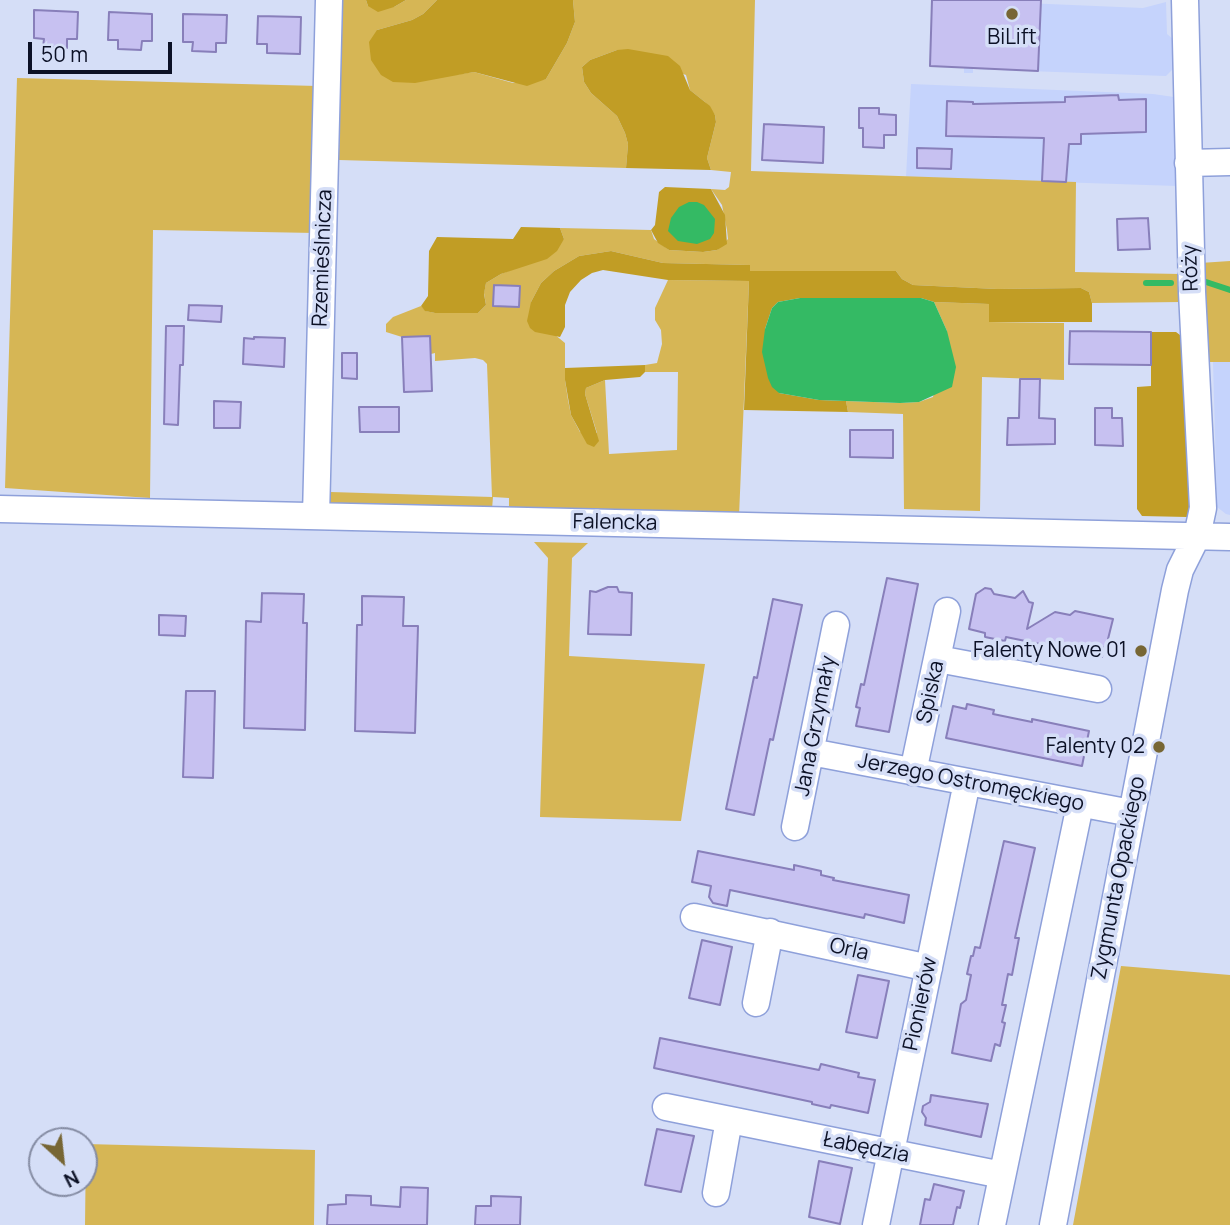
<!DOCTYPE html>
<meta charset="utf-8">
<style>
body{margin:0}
#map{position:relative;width:1230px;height:1225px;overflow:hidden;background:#d5def7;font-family:Manrope,sans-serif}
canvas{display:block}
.north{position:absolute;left:28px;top:1127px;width:70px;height:70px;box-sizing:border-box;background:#d5def7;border:2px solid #858ca3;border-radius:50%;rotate:153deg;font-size:19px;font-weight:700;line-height:28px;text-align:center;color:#0c1126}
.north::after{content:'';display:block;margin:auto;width:24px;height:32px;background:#776634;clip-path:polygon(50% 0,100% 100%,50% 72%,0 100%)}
.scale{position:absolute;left:28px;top:42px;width:144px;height:32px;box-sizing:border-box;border:4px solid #0c1126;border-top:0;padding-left:9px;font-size:21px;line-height:24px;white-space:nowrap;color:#0c1126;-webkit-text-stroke:5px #d5def7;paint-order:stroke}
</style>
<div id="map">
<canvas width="1230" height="1225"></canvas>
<div class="north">N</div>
<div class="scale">50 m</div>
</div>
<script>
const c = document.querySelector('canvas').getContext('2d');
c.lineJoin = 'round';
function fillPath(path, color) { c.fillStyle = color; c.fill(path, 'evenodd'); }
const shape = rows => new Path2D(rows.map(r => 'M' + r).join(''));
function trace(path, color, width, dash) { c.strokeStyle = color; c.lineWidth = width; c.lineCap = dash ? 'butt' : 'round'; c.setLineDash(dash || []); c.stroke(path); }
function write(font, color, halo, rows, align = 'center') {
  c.font = font + ' Manrope,sans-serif'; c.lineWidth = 7; c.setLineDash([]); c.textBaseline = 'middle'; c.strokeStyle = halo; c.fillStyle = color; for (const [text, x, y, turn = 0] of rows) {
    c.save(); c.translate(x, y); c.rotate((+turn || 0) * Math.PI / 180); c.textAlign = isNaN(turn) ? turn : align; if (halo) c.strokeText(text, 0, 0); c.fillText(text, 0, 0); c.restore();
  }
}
fillPath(shape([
 [932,0,1025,0,1025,3,1143,8,1166,2,1167,34,1173,39,1174,68,1166,76,973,69,973,73,964,73,964,67,930,66],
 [911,84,1153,94,1174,97,1177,186,906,177],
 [1213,362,1230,362,1230,515,1226,514,1217,507]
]), '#c5d3fc');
fillPath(shape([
 [341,0,366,0,368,6,394,7,406,0,437,0,423,14,412,20,377,30,454,75,474,72,513,83,546,79,567,43,575,22,573,0,755,0,751,171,1076,182,1075,272,1180,274,1181,302,1092,303,1089,292,1081,288,997,289,913,285,902,279,896,271,750,271,749,265,663,263,611,251,579,256,554,271,541,283,531,302,554,334,565,343,565,380,568,400,571,415,580,432,597,433,585,394,586,388,605,380,609,454,677,450,678,372,645,372,645,365,657,363,662,344,661,330,655,320,655,308,668,280,749,281,739,516,509,510,509,498,493,497,492,509,326,505,325,489,331,492,492,497,487,364,483,360,475,358,435,361,435,353,431,354,402,337,386,332,386,324,393,317,421,306,426,311,435,313,478,313,486,305,484,293,486,283,501,274,516,268,564,239,560,228,651,230,654,239,669,250,703,252,717,250,728,239,727,230,722,205,711,189,725,190,729,187,731,172,711,170,707,158,716,122,715,115,705,102,690,90,686,75,617,50,590,60,582,67,584,82,591,93,617,116,625,133,628,144,626,168,339,160],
 [17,78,317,86,315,233,153,230,150,498,5,488],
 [1230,261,1230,362,1203,362,1200,263],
 [934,302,990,304,989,322,1064,323,1064,380,982,377,980,511,904,509,903,414,848,412,846,401,900,403,919,402,933,397,947,331],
 [534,542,588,543,572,558,569,656,705,664,681,821,540,817,548,558],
 [1121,966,1230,975,1230,1225,1073,1225],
 [86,1144,315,1150,314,1225,85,1225]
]), '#d6b655');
fillPath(shape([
 [366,0,406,0,394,7,378,12,368,6],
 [437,0,573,0,575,22,567,43,546,79,527,86,474,72,415,83,393,82,381,75,371,60,369,42,377,30,412,20,423,14],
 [628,49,668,56,680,66,690,90,710,106,715,115,716,122,707,158,711,170,626,168,628,144,625,133,617,116,591,93,584,82,582,67,590,60,617,50],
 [665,187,711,189,725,215,727,244,717,250,703,252,669,250,658,243,651,230,655,225,659,192],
 [521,227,560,228,564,239,557,251,547,259,501,274,486,283,484,294,486,305,478,313,435,313,425,311,421,306,428,296,429,251,437,237,513,239],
 [611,251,663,263,750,265,750,271,896,271,902,279,913,285,997,289,1081,288,1089,292,1092,303,1092,322,989,322,989,304,934,302,921,298,800,298,778,302,772,308,765,329,779,393,819,400,846,401,848,412,744,410,749,281,668,280,603,270,592,273,581,280,570,292,565,305,565,327,560,337,535,332,530,328,527,321,531,302,541,283,554,271,579,256],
 [1151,332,1176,332,1188,341,1190,511,1187,517,1142,516,1137,509,1137,387,1151,386],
 [645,365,645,372,640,377,605,380,586,388,585,394,599,441,594,447,587,444,571,415,565,380,565,368]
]), '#c19d25');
fillPath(shape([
 [689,202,697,202,704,205,715,219,714,233,710,239,697,244,678,241,668,231,671,218,679,207],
 [800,298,921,298,934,302,947,331,956,367,952,387,919,402,900,403,819,400,779,393,772,387,768,378,762,352,765,329,772,308,778,302]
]), '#34ba64');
trace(shape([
 [1206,282,1230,290],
 [1146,283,1171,283]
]), '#34ba64', 6);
const building = shape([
 [932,0,1041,0,1038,71,930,66,932,0],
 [34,10,78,12,77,39,67,39,67,48,43,47,44,39,34,38,34,10],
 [109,12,152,14,152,41,142,41,141,50,118,49,118,40,108,40,109,12],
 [183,14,227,15,226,43,216,43,216,52,192,51,193,42,183,42,183,14],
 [258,16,301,17,300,54,267,53,267,44,257,44,258,16],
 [1118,95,1119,100,1146,99,1146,132,1081,134,1081,144,1069,144,1066,182,1042,181,1044,138,946,136,947,101,973,102,973,104,1065,102,1065,97,1118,95],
 [859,108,879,108,879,114,896,115,896,135,884,135,884,148,863,147,863,128,859,128,859,108],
 [764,124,824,127,823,163,762,160,764,124],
 [917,148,952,149,951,169,917,168,917,148],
 [1148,218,1150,249,1118,250,1117,219,1148,218],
 [494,285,520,286,519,307,493,306,494,285],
 [189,305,222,306,221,322,188,320,189,305],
 [166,326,184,326,183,365,180,365,178,425,164,424,166,326],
 [1070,331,1151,332,1151,365,1069,364,1070,331],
 [430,336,432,391,404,392,402,337,430,336],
 [254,337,285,338,284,367,243,364,244,338,254,339,254,337],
 [342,353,357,353,357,379,342,378,342,353],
 [1020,379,1040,379,1039,418,1055,419,1055,444,1007,445,1008,418,1019,418,1020,379],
 [214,401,241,402,240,428,214,428,214,401],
 [359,407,399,407,399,432,360,432,359,407],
 [1095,408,1112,408,1112,418,1122,418,1123,446,1095,445,1095,408],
 [850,430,893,430,893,458,850,457,850,430],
 [887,578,918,584,889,732,856,726,860,708,856,707,861,684,864,685,887,578],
 [608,587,617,587,619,592,632,593,631,635,588,634,590,591,596,592,608,587],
 [985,588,991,589,994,594,1015,598,1023,591,1029,602,1033,603,1027,629,1055,612,1070,615,1075,611,1113,619,1108,639,1111,643,1104,647,1102,657,1088,654,1087,659,1063,655,1064,649,1006,637,1005,641,985,637,985,633,969,629,976,594,985,588],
 [262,593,304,594,303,623,307,623,305,730,244,728,246,621,261,622,262,593],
 [362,596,404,597,403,626,418,626,415,733,355,731,357,625,362,625,362,596],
 [773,599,802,605,773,740,770,739,754,815,726,809,754,677,757,678,773,599],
 [159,615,186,616,185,636,159,635,159,615],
 [186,691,215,691,213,778,183,777,186,691],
 [967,704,994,710,993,714,1032,722,1032,719,1089,731,1082,766,946,738,953,706,966,709,967,704],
 [1004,841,1035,848,1015,938,1019,938,1012,975,1008,974,1002,1005,1006,1005,1002,1022,1005,1023,1000,1046,995,1044,991,1061,952,1053,961,1004,966,1000,971,975,967,974,971,956,973,956,975,947,980,948,1004,841],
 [698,851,794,870,794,865,821,871,821,875,834,878,833,880,909,895,904,923,865,914,864,918,730,890,727,906,713,903,709,897,711,886,692,882,698,851],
 [702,940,732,947,720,1005,689,998,702,940],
 [858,975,889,981,877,1038,846,1032,858,975],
 [660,1038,819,1070,821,1064,859,1073,858,1077,875,1080,868,1113,831,1105,830,1108,812,1104,812,1102,654,1068,660,1038],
 [931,1095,988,1104,981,1137,925,1125,926,1118,922,1112,923,1106,930,1102,931,1095],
 [657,1129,694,1136,681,1192,645,1185,657,1129],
 [819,1161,852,1168,840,1224,809,1217,819,1161],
 [934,1184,964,1191,960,1208,957,1207,953,1225,920,1225,925,1199,930,1200,934,1184],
 [401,1187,428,1188,427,1225,327,1225,328,1205,346,1204,346,1195,371,1196,371,1205,400,1207,401,1187],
 [491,1196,521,1197,520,1225,475,1225,476,1206,491,1206,491,1196]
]);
fillPath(building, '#c7c1f1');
trace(building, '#887fba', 2);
const minor = shape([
 [1188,163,1230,162],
 [0,509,1230,537],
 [316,516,329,0],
 [938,659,1098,689],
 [811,752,1131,813],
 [913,772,947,611],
 [795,827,836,625],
 [694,917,929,968],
 [756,1003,770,932],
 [666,1107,1002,1175],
 [716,1193,729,1120],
 [876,1225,967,782],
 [992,1225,1080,805],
 [1053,1225,1175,590,1180,570,1197,536,1203,508,1192,292,1185,0]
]);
trace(minor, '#8ea0da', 29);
trace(minor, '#fff', 26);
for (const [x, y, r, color] of [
 [1012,14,7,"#776634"],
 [1141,651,7,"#776634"],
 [1159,747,7,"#776634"]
]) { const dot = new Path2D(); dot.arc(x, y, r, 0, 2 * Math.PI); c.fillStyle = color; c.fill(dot); trace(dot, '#d5def7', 2.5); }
write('21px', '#0c1126', '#d5def7', [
 ["BiLift",1012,38,"center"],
 ["Falenty Nowe 01",1127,651],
 ["Falenty 02",1145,747]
], 'right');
write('21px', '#0c1126', '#d5def7', [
 ["Rzemieślnicza",323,258,-88],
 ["Róży",1191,268,-92],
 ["Falencka",615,523,1],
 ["Spiska",931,692,-78],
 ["Jana Grzymały",816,726,-79],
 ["Jerzego Ostromęckiego",971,783,11],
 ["Zygmunta Opackiego",1119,878,-79],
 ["Orla",849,950,13],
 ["Pionierów",921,1004,-78],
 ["Łabędzia",866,1148,11]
]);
</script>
